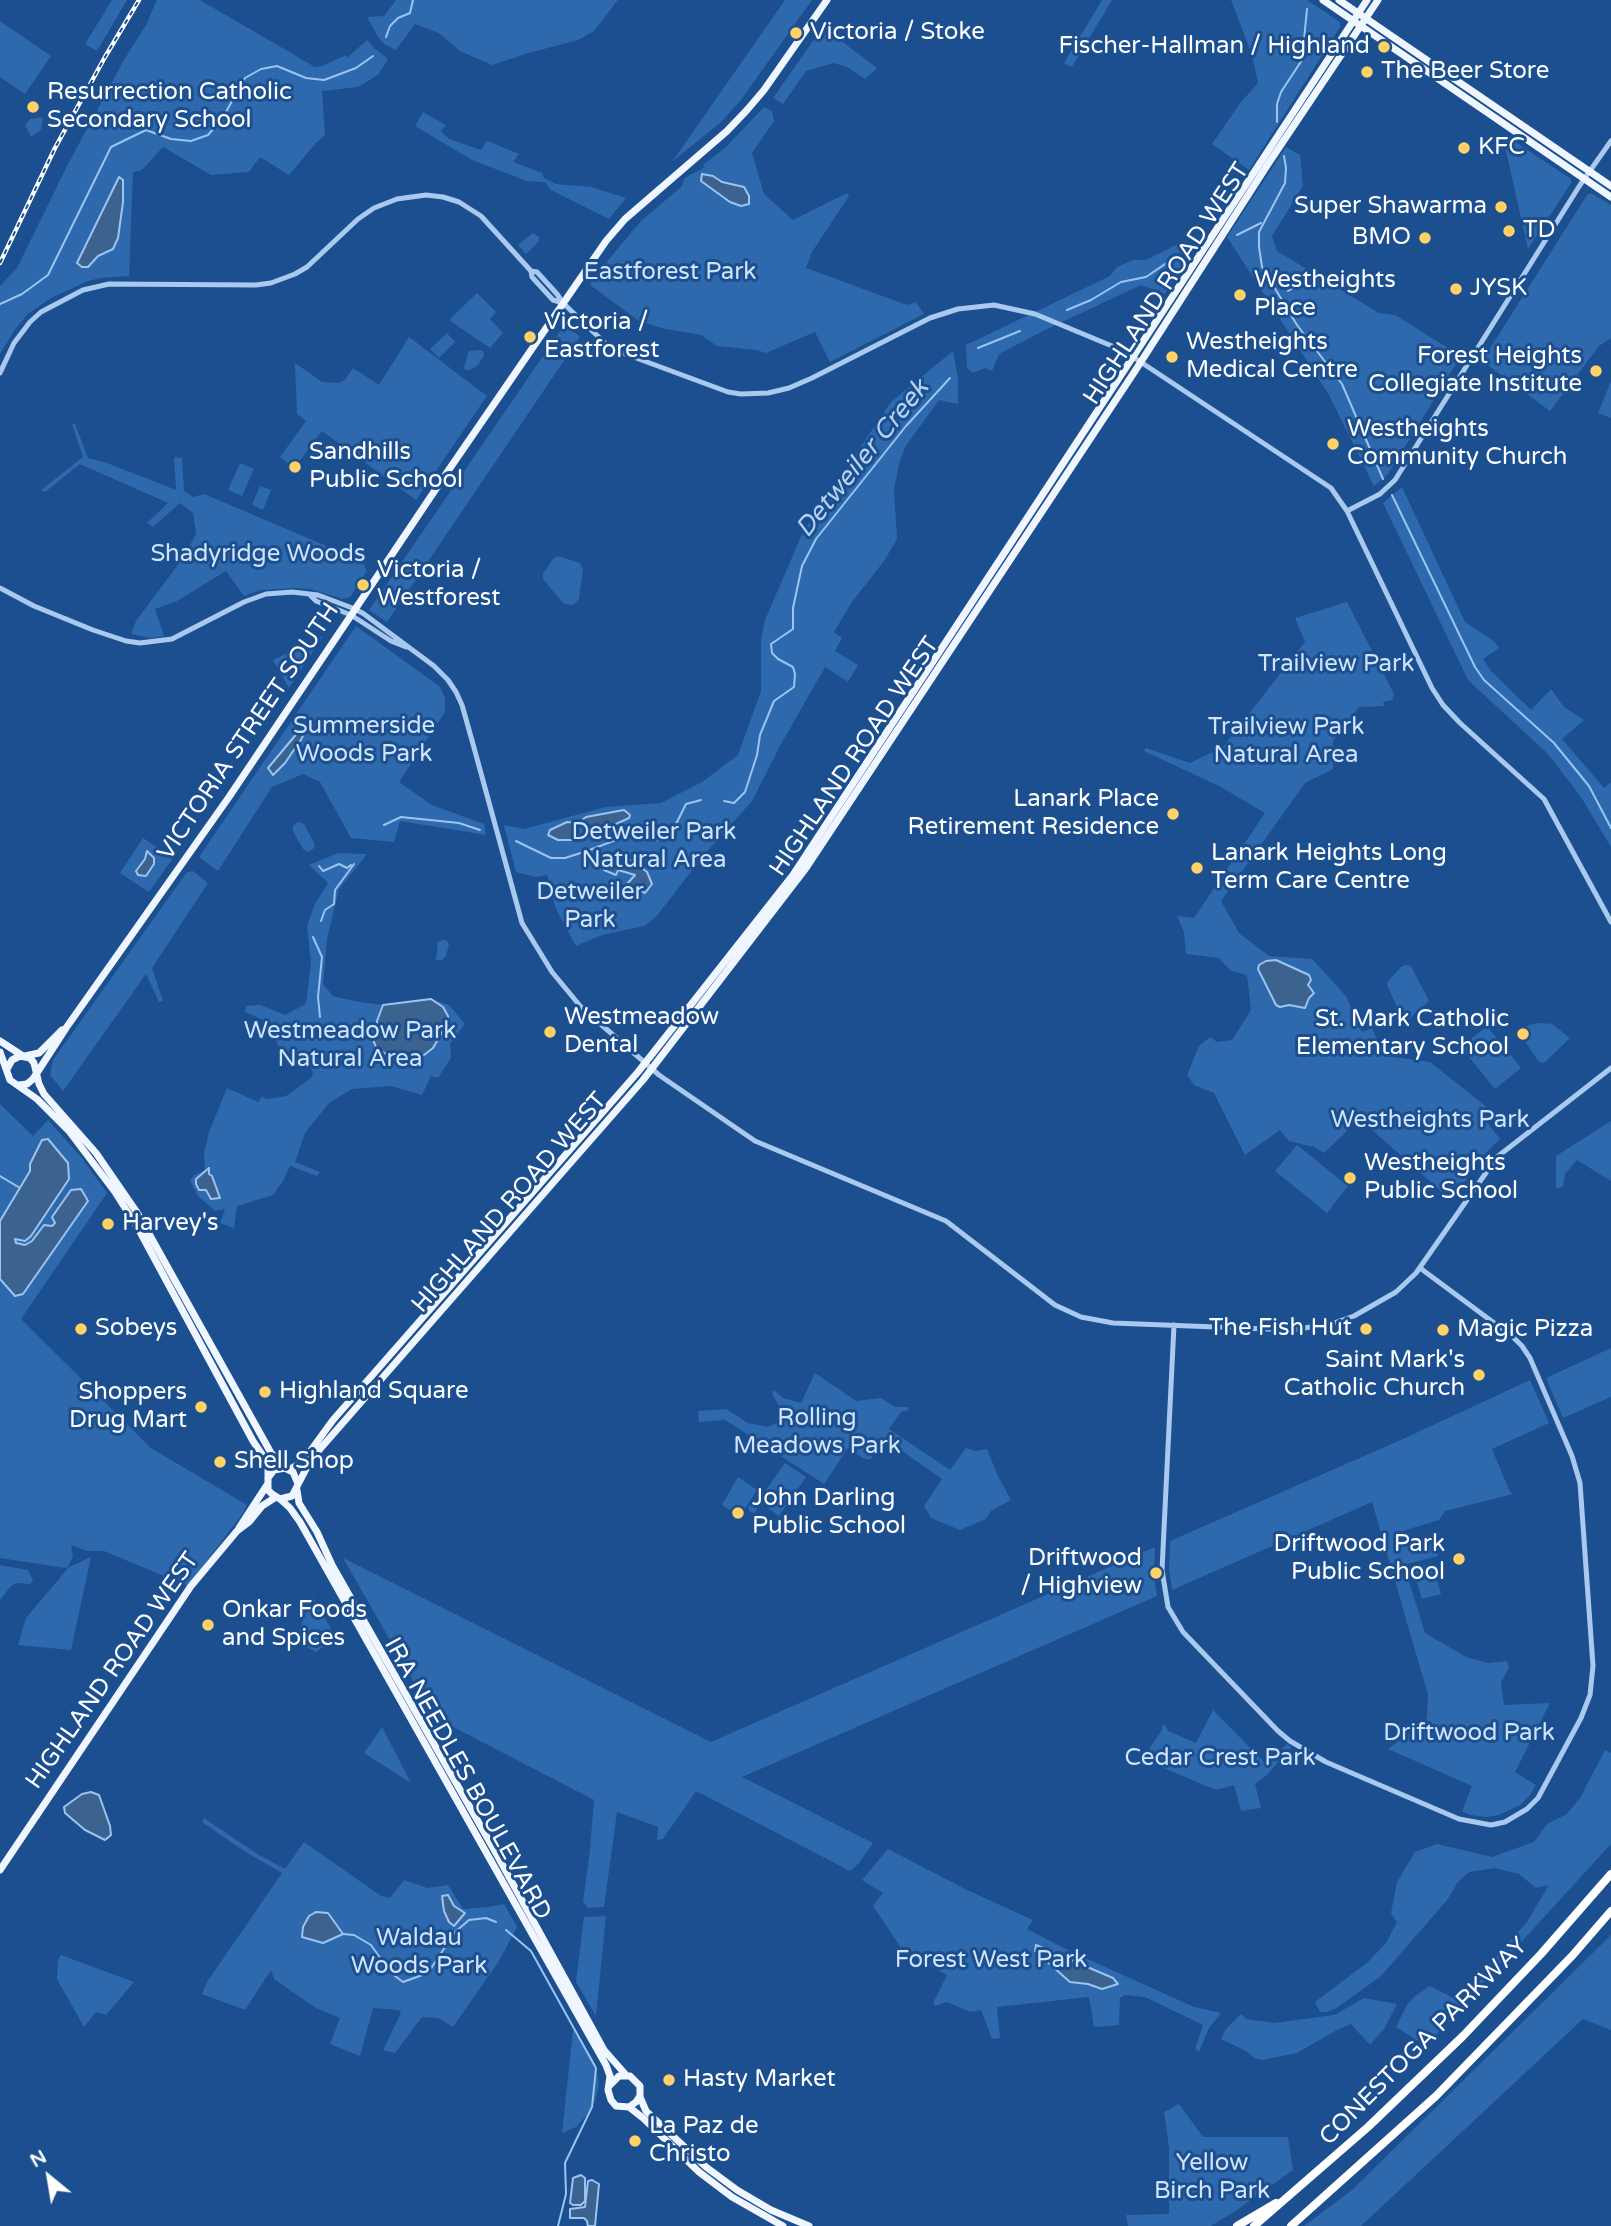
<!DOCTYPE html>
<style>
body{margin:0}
#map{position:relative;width:1611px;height:2226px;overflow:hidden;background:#1b4f8f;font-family:"Varela Round",sans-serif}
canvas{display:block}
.north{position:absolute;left:14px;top:2142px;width:70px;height:70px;-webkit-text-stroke:5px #1b4f8f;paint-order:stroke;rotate:330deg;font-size:19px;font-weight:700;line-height:28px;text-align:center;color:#fff}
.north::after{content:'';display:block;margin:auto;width:24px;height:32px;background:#fff;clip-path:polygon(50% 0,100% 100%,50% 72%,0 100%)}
</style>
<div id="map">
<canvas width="1611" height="2226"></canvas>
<div class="north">N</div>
</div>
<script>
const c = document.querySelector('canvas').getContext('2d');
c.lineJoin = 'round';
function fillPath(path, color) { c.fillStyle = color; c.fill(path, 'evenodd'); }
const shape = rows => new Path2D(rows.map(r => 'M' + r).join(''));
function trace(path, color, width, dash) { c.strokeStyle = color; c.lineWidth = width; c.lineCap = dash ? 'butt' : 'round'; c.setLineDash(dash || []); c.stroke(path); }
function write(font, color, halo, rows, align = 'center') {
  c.font = font + ' "Varela Round",sans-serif'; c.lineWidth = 6; c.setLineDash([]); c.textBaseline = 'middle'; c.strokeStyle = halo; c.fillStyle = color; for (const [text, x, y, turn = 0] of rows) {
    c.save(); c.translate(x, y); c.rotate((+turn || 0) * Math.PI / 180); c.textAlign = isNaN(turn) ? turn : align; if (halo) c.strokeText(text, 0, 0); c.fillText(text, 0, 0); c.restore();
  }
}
fillPath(shape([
 [112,0,127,0,97,51,85,44],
 [157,0,200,0,315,67,322,66,346,55,347,58,367,40,374,48,388,59,378,75,358,87,322,91,325,135,315,144,289,175,260,157,249,172,211,175,163,147,142,170,133,172,129,276,101,278,88,281,51,298,28,314,16,328,0,354,0,286,17,268,68,164,124,60,146,25],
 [396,0,618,0,594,31,578,40,525,54,492,65,460,51,439,33,415,24,396,50,384,44,378,37,367,17,384,16],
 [785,0,812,0,741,100,721,122,672,162],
 [1102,0,1112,0,1072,67,1064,63],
 [1231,0,1307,0,1340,22,1340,27,1249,170,1212,144,1241,102,1258,83,1252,55],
 [0,21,51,56,25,94,0,77],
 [824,25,828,31,877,68,865,79,849,68,834,63,806,71,783,104,773,98],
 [764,107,772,111,774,121,752,153,764,194,793,220,847,193,849,196,812,252,806,268,907,305,916,302,924,314,830,362,815,332,766,353,756,350,717,346,701,335,665,329,639,321,590,285,604,265,641,221,681,187,685,178,705,167,703,165,725,148],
 [423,112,446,125,441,131,449,139,481,150,487,141,519,154,513,162,542,173,544,178,556,184,591,187,626,198,609,219,551,190,545,182,527,181,472,160,415,126],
 [43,117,41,130,31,137,25,125,30,119],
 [1502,133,1571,179,1571,183,1528,249],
 [1286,147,1300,155,1303,186,1272,236,1277,251,1379,313,1395,315,1461,356,1388,474,1374,486,1329,395,1227,237],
 [1591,193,1611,205,1611,338,1599,346,1550,411,1482,361,1587,195],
 [533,233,539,237,539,241,526,254,518,245],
 [1184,241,1191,244,1199,242,1165,294,1141,285,1043,331,999,354,992,371,985,368,973,373,967,368,966,345,1110,276,1117,267,1133,260,1146,260],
 [477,293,496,312,490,319,503,333,490,348,449,320],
 [565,324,580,337,387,622,369,610],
 [447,333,455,342,439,358,430,349],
 [409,337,487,396,416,500,322,431,294,468,280,457,306,421,297,414,295,363,322,382,339,383,345,380,353,368,379,385],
 [479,350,483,351,484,356,477,366,470,370,466,370,464,368,468,353,470,351],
 [953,351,958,378,958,404,939,400,905,447,899,464,894,490,897,539,884,561,852,602,834,632,842,638,835,651,858,665,848,682,825,667,780,746,752,801,703,856,656,917,644,926,602,935,576,946,556,909,547,875,536,877,516,872,504,825,524,829,606,807,661,803,702,782,738,755,761,691,761,641,765,620,803,532,891,402],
 [1611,381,1611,418,1598,413],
 [72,424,75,424,88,458,107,463,176,490,174,457,182,458,184,491,193,497,204,494,362,561,367,571,350,597,343,599,310,589,296,588,261,590,244,596,226,571,177,601,155,609,164,636,151,638,131,634,136,621,183,558,196,534,193,513,180,503,153,527,147,523,168,503,80,464,45,492,41,490,83,457],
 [240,463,254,469,242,496,228,490],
 [260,486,271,490,263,510,252,505],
 [1402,487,1465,622,1494,641,1499,648,1483,659,1491,671,1531,710,1551,689,1564,707,1584,720,1562,739,1604,788,1611,782,1611,847,1581,797,1548,754,1468,680,1383,503],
 [558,556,580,563,583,569,579,599,573,605,564,604,543,579,543,574,553,559],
 [1347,602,1394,694,1392,700,1383,702,1385,706,1359,707,1333,741,1333,769,1305,783,1221,901,1239,933,1269,956,1312,959,1346,996,1362,1032,1372,1028,1380,1046,1370,1050,1372,1054,1430,1062,1493,1112,1485,1120,1500,1139,1480,1159,1452,1201,1353,1113,1353,1121,1344,1134,1324,1153,1314,1147,1289,1141,1280,1130,1245,1155,1214,1093,1194,1085,1187,1075,1199,1046,1210,1037,1217,1042,1232,1040,1251,1010,1247,975,1231,971,1219,958,1186,954,1184,932,1177,916,1194,918,1265,813,1221,787,1144,751,1146,748,1190,763,1223,747,1305,642,1295,618],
 [356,626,440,687,445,698,445,712,399,782,432,805,484,824,486,835,400,821,394,842,351,838,320,782,303,774,272,787,218,871,199,857],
 [299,732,304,733,285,763,273,774,269,768],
 [323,636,289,688,273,660],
 [298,822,304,824,314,843,314,848,309,852,303,849,293,831,293,826],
 [143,838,173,858,149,892,120,873],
 [338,853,367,854,339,889,327,939,323,984,333,996,359,1002,384,1005,431,999,449,1005,465,1024,450,1043,451,1058,438,1078,431,1076,422,1095,391,1086,352,1089,329,1103,305,1133,295,1162,320,1172,317,1176,290,1166,283,1181,273,1195,237,1206,234,1228,220,1223,225,1209,215,1211,198,1196,190,1181,194,1175,205,1170,204,1154,209,1132,227,1088,258,1102,262,1097,268,1099,286,1096,311,1078,313,1072,310,1067,287,1061,276,1041,278,1034,278,1026,245,1012,246,1006,260,1005,285,1015,306,1004,311,962,307,926,315,904,328,883,309,865],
 [193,871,208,883,152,968,163,1001,159,1002,146,974,63,1091,50,1075,53,1060,187,872],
 [442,940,446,940,449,944,446,956,442,960,436,960,438,942],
 [1407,965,1411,966,1429,1001,1406,1022,1403,1020,1387,985,1388,981,1402,966],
 [1539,1023,1552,1024,1570,1038,1544,1063,1539,1062,1518,1031,1529,1025],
 [1487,1026,1521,1068,1495,1089,1461,1047],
 [0,1104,33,1136,48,1120,81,1157,107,1193,21,1319,151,1448,247,1505,243,1513,188,1586,104,1551,87,1551,71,1545,73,1556,68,1567,65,1568,0,1558,0,1279,15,1296,55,1223,51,1226,44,1225,32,1241,25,1245,16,1243,15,1239,31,1236,69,1179,68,1163,48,1139,0,1221],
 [1611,1121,1611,1181,1577,1160,1565,1174,1563,1187,1556,1188,1556,1156],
 [1297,1145,1348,1186,1327,1213,1275,1171],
 [1611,1348,1611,1397,1563,1418,1546,1378],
 [815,1373,856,1401,881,1398,895,1407,908,1407,909,1410,901,1412,889,1429,950,1470,966,1448,976,1451,987,1449,997,1474,1011,1500,991,1511,986,1519,960,1530,931,1518,924,1506,942,1479,885,1439,870,1460,863,1458,848,1448,824,1484,725,1420,699,1422,698,1411,726,1409,748,1423,768,1427,786,1418,772,1394,774,1390,783,1398,801,1403],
 [1530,1380,1549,1423,1492,1449,1509,1490,1513,1494,1445,1511,1439,1520,1396,1533,1399,1545,1433,1536,1438,1556,1404,1565,1425,1633,1466,1657,1489,1663,1507,1661,1509,1668,1501,1682,1504,1705,1550,1703,1515,1772,1536,1785,1530,1795,1520,1805,1499,1815,1486,1817,1470,1815,1462,1811,1472,1786,1388,1749,1418,1727,1427,1718,1428,1695,1372,1502,1172,1590,1169,1569,1170,1541,1403,1439],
 [785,1463,806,1477,779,1516,761,1503,754,1513,752,1513,748,1509,749,1505,753,1500,760,1503,758,1501],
 [738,1477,757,1490,740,1517,722,1505],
 [1155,1547,1154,1576,1157,1596,742,1777,873,1843,859,1863,850,1871,696,1791,663,1839,657,1840,658,1827,617,1812,604,1907,588,1908,583,1902,590,1849,594,1800,434,1717,343,1558,711,1742],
 [91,1557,71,1650,18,1645,26,1618,69,1567],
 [1432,1563,1441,1594,1422,1599,1413,1569],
 [0,1565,28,1570,33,1580,30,1584,17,1583,11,1586,0,1600],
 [310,1596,313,1597,331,1629,330,1642,316,1652,296,1642],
 [1213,1710,1266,1764,1287,1744,1291,1747,1268,1774,1255,1784,1261,1808,1241,1811,1234,1785,1216,1790,1142,1759,1162,1730,1162,1726,1165,1725,1168,1731,1196,1743],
 [382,1727,411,1783,364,1753],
 [1605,1750,1611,1753,1611,1844,1426,2046,1396,2027,1407,2005,1415,1996,1430,1986,1457,2000,1527,1922,1549,1885,1536,1888,1519,1874,1495,1868,1469,1872,1457,1883,1448,1899,1381,1976,1337,2008,1327,2012,1320,2012,1315,2002,1368,1962,1386,1943,1397,1922,1391,1913,1397,1882,1415,1852,1437,1844,1492,1857,1534,1842,1547,1824,1567,1814,1580,1798],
 [204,1818,259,1855,285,1869,304,1842,381,1896,390,1898,404,1880,427,1888,448,1885,463,1909,488,1907,504,1904,517,1927,499,1961,453,2027,438,2018,422,2017,395,2053,383,2050,401,2013,399,2010,373,2008,360,2056,330,2044,340,2018,316,2008,274,1979,271,1970,245,2010,202,1994,207,1982,282,1873,244,1851,202,1822],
 [316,1912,330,1939,323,1943,302,1937,303,1927,308,1916],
 [888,1849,967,1890,1033,1920,1027,1929,1072,1952,1194,2007,1221,2013,1209,2028,1199,2052,1195,2049,1203,2025,1145,1997,1125,1995,1120,1998,1119,2025,1094,2027,1089,1997,997,2007,1000,2038,992,2039,981,2010,970,2012,947,2002,935,2006,933,2003,947,1975,904,1952,873,1906,883,1893,862,1880],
 [606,1916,596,2016,576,1982,584,1917],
 [1611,1935,1611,2030,1583,2019,1361,2226,1304,2226,1352,2190],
 [61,1955,134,1982,106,2015,96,2012,84,2027,57,1979,58,1960],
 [1364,1998,1397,2004,1384,2029,1370,2045,1351,2024,1337,2030,1297,2053,1262,2060,1254,2058,1246,2051,1221,2039,1226,2029,1241,2014,1246,2019,1274,2023,1334,2015],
 [573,2030,592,2058,597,2070,599,2084,595,2101,586,2116,576,2127,562,2133],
 [1179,2104,1203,2137,1288,2137,1293,2170,1237,2210,1211,2226,1128,2226,1126,2215,1169,2214,1169,2147,1164,2112]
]), '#2e69ad');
const water = shape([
 [702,174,713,176,722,182,744,187,749,196,749,204,741,206,730,202,701,181,702,174],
 [119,177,123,180,123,202,118,238,113,249,98,256,88,267,82,267,77,263,119,177],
 [299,731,304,733,302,738,285,763,273,775,268,768,299,731],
 [624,810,630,815,629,818,586,838,573,840,558,840,548,835,550,830,567,822,578,823,586,817,624,810],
 [147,851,154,858,154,864,146,876,138,875,136,871,145,859,147,851],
 [613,855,633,861,647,872,652,884,645,893,627,884,635,875,618,870,616,875,604,870,613,855],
 [1276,960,1309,975,1311,980,1308,985,1314,993,1309,998,1305,1008,1289,1005,1280,1007,1276,1005,1258,969,1259,965,1266,961,1276,960],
 [431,999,443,1007,448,1016,448,1022,433,1048,424,1055,399,1061,377,1049,373,1040,377,1034,377,1021,383,1005,431,999],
 [48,1139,68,1163,69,1179,31,1236,25,1241,15,1239,16,1243,25,1245,32,1241,44,1225,52,1226,55,1223,52,1217,71,1190,81,1189,88,1201,23,1294,15,1296,0,1279,0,1221,30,1171,30,1164,42,1140,48,1139],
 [209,1168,209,1174,212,1176,220,1198,211,1199,206,1190,199,1190,196,1184,196,1179,209,1168],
 [91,1792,99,1795,110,1826,111,1835,105,1840,85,1830,65,1813,64,1807,82,1794,91,1792],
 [448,1895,454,1906,465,1913,454,1926,449,1922,444,1911,442,1896,448,1895],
 [316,1912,328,1913,343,1934,323,1943,302,1937,303,1927,309,1916,316,1912],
 [1036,1945,1113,1978,1118,1984,1102,1989,1088,1984,1070,1982,1035,1951,1036,1945],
 [581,2175,585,2178,585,2201,581,2205,573,2205,570,2203,573,2178,581,2175],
 [592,2180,599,2184,595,2226,588,2226,587,2221,584,2218,570,2218,570,2209,585,2207,588,2181,592,2180]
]);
fillPath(water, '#3c6290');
trace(water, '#9cc4f0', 2);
trace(shape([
 [386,37,390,26,398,18,410,13,413,0],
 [1277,122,1277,104,1281,92,1302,60,1307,9],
 [1284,156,1286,168,1285,183,1259,232,1259,247,1262,267,1297,325,1342,384,1383,479],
 [1237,235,1261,223],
 [1288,291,1293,288],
 [0,304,22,294,48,275,111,147,146,130,171,139,191,141,208,135,222,119,245,78,261,69,277,66,306,78,324,80,356,68,373,56],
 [1067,310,1091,300,1121,282,1146,277,1174,258,1186,260],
 [978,348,1020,331],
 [1392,495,1475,667,1484,680,1554,743,1589,786,1611,828],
 [724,801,734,803,745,792,757,755,760,735,774,701,794,687,795,674,793,667,778,659,772,653,771,644,793,629,793,608,802,566,816,539,906,426,950,378],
 [384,825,401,817,459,823,480,830],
 [516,841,551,858,565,858,587,851,634,833,660,840,674,828,686,804,701,800],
 [319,866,323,871,339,864,347,868,351,865],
 [321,921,325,910,334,904,335,890,354,864],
 [313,937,322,957,318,997,320,1017],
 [0,1176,20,1188],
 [506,1930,531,1951,596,2068,592,2107,565,2163,566,2194,558,2226],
 [343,1934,354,1935,371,1945,391,1973,403,1982,428,1973,455,1932,469,1920,486,1918,496,1922]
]), '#9cc4f0', 2);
trace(shape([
 [531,271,532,277,553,300,563,303],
 [0,373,14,343,30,322,41,312,83,290,109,284,256,285,271,283,295,274,307,267,358,219,374,208,397,199,426,195,443,197,459,202,481,216,531,271,537,272,557,294,563,303,607,345,620,352,728,392,741,394,768,393,789,388,812,378,930,318,958,309,994,305,1035,314,1124,351,1331,488,1347,511,1432,688,1443,705,1460,723,1544,799,1611,922],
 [1347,511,1380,494,1395,480,1580,185,1611,141],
 [0,588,34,606,93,630,126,641,140,643,172,639,244,602,266,594,292,592,318,595,355,609,364,614,434,666,448,680,456,692,462,705,473,744,522,923,552,972,581,1007,659,1075,755,1141,946,1221,1055,1305,1081,1317,1113,1323,1293,1330,1334,1323,1354,1316,1396,1292,1416,1273,1497,1157,1611,1068],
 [311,596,316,601,351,615,391,641,406,647],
 [1174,1325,1162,1570,1168,1607,1183,1632,1278,1731,1290,1741,1326,1762,1459,1819,1491,1825,1505,1822,1527,1809,1538,1798,1581,1718,1590,1695,1593,1666,1580,1483,1572,1456,1530,1358,1522,1346,1513,1337,1420,1268]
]), '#a9c9ee', 5);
trace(shape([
 [1323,0,1611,197],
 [1339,0,1611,186],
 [0,1041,23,1056],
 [0,1052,10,1080,37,1099,69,1131,115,1192,139,1230,253,1441,265,1459,268,1468,268,1490,272,1494,280,1499,292,1496,306,1469,320,1449,643,1080,806,868,1135,371,1268,164,1378,0],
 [25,1056,39,1053,62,1030],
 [7,1069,12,1060,20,1056,30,1058,34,1063,39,1084,44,1094,96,1153,138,1214,271,1453,285,1468],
 [19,1085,27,1084,33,1079,66,1028,229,797,448,471,606,241,625,219,727,131,747,110,764,90,827,0],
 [290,1469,301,1463,306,1457,333,1420,638,1072,793,875,1367,0],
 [268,1478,274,1470,285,1468,293,1472,298,1484],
 [297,1490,299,1503,317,1532,332,1565,496,1853,604,2050,626,2075],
 [280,1499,290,1508,300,1522,606,2065,610,2076,608,2090,611,2100,616,2106,629,2107,636,2102,640,2096,640,2086,630,2076,619,2076,610,2085],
 [239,1528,267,1485],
 [0,1870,191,1586,237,1531,249,1522,262,1506,276,1497],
 [640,2097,646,2111,706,2167,737,2190,771,2210,809,2226],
 [629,2107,643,2118,699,2172,732,2197,783,2226]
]), '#f0f6ff', 7);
trace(shape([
 [1237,2226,1276,2203],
 [1254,2226,1368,2127,1463,2036,1541,1954,1611,1874],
 [1291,2226,1436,2096,1572,1956,1611,1911]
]), '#fff', 8);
const rail = shape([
 [0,263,55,148,105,57,139,0]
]);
trace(rail, '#fff', 4.5);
trace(rail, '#1b4f8f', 2, [5]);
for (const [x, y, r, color] of [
 [796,33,7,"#ffd166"],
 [1384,47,7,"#ffd166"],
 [1367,72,7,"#ffd166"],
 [33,107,7,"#ffd166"],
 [1464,148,7,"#ffd166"],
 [1501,207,7,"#ffd166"],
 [1509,231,7,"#ffd166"],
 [1425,238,7,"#ffd166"],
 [1456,289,7,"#ffd166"],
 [1240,295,7,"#ffd166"],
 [530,337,7,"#ffd166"],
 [1172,357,7,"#ffd166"],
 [1596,371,7,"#ffd166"],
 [1333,444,7,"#ffd166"],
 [295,467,7,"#ffd166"],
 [363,585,7,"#ffd166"],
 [1173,814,7,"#ffd166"],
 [1197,868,7,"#ffd166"],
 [550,1032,7,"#ffd166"],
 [1523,1034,7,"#ffd166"],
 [1350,1178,7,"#ffd166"],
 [108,1224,7,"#ffd166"],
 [81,1329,7,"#ffd166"],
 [1366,1329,7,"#ffd166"],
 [1443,1330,7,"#ffd166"],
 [1479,1375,7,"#ffd166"],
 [265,1392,7,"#ffd166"],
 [201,1407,7,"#ffd166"],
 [220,1462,7,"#ffd166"],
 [738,1513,7,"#ffd166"],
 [1459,1559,7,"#ffd166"],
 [1156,1573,7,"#ffd166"],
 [208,1625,7,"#ffd166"],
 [669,2080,7,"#ffd166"],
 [635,2141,7,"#ffd166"]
]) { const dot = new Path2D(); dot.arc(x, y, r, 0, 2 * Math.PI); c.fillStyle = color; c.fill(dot); trace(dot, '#1b4f8f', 2.5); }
write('24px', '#fff', '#1b4f8f', [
 ["Victoria / Stoke",810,33],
 ["Fischer-Hallman / Highland",1370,47,"right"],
 ["The Beer Store",1381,72],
 ["Resurrection Catholic",47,93],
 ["Secondary School",47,121],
 ["KFC",1478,148],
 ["Super Shawarma",1487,207,"right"],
 ["TD",1523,231],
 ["BMO",1411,238,"right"],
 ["Westheights",1254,281],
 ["Place",1254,309],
 ["JYSK",1470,289],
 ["Victoria /",544,323],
 ["Eastforest",544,351],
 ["Westheights",1186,343],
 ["Medical Centre",1186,371],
 ["Forest Heights",1582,357,"right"],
 ["Collegiate Institute",1582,385,"right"],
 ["Westheights",1347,430],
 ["Community Church",1347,458],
 ["Sandhills",309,453],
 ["Public School",309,481],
 ["Victoria /",377,571],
 ["Westforest",377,599],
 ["Lanark Place",1159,800,"right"],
 ["Retirement Residence",1159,828,"right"],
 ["Lanark Heights Long",1211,854],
 ["Term Care Centre",1211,882],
 ["Westmeadow",564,1018],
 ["Dental",564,1046],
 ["St. Mark Catholic",1509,1020,"right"],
 ["Elementary School",1509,1048,"right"],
 ["Westheights",1364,1164],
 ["Public School",1364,1192],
 ["Harvey's",122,1224],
 ["Sobeys",95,1329],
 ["The Fish Hut",1352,1329,"right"],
 ["Magic Pizza",1457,1330],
 ["Saint Mark's",1465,1361,"right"],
 ["Catholic Church",1465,1389,"right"],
 ["Highland Square",279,1392],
 ["Shoppers",187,1393,"right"],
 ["Drug Mart",187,1421,"right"],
 ["Shell Shop",234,1462],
 ["John Darling",752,1499],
 ["Public School",752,1527],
 ["Driftwood Park",1445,1545,"right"],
 ["Public School",1445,1573,"right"],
 ["Driftwood",1142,1559,"right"],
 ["/ Highview",1142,1587,"right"],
 ["Onkar Foods",222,1611],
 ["and Spices",222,1639],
 ["Hasty Market",683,2080],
 ["La Paz de",649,2127],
 ["Christo",649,2155]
], 'left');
write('24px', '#cfe3fa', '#1b4f8f', [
 ["Eastforest Park",670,273],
 ["Shadyridge Woods",258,555],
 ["Trailview Park",1336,665],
 ["Summerside",364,727],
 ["Woods Park",364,755],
 ["Trailview Park",1286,728],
 ["Natural Area",1286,756],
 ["Detweiler Park",654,833],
 ["Natural Area",654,861],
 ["Detweiler",590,893],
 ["Park",590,921],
 ["Westmeadow Park",350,1032],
 ["Natural Area",350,1060],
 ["Westheights Park",1430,1121],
 ["Rolling",817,1419],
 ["Meadows Park",817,1447],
 ["Driftwood Park",1469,1734],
 ["Cedar Crest Park",1220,1759],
 ["Waldau",419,1939],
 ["Woods Park",419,1967],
 ["Forest West Park",991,1961],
 ["Yellow",1212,2164],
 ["Birch Park",1212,2192]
]);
write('24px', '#fff', '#1b4f8f', [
 ["HIGHLAND ROAD WEST",1167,284,-57],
 ["VICTORIA STREET SOUTH",249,732,-56],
 ["HIGHLAND ROAD WEST",855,757,-56],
 ["HIGHLAND ROAD WEST",510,1203,-49],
 ["HIGHLAND ROAD WEST",113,1671,-55],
 ["IRA NEEDLES BOULEVARD",467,1779,61],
 ["CONESTOGA PARKWAY",1424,2042,-45]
]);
write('italic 26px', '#b5d3f5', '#1b4f8f', [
 ["Detweiler Creek",863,459,-51]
]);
</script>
